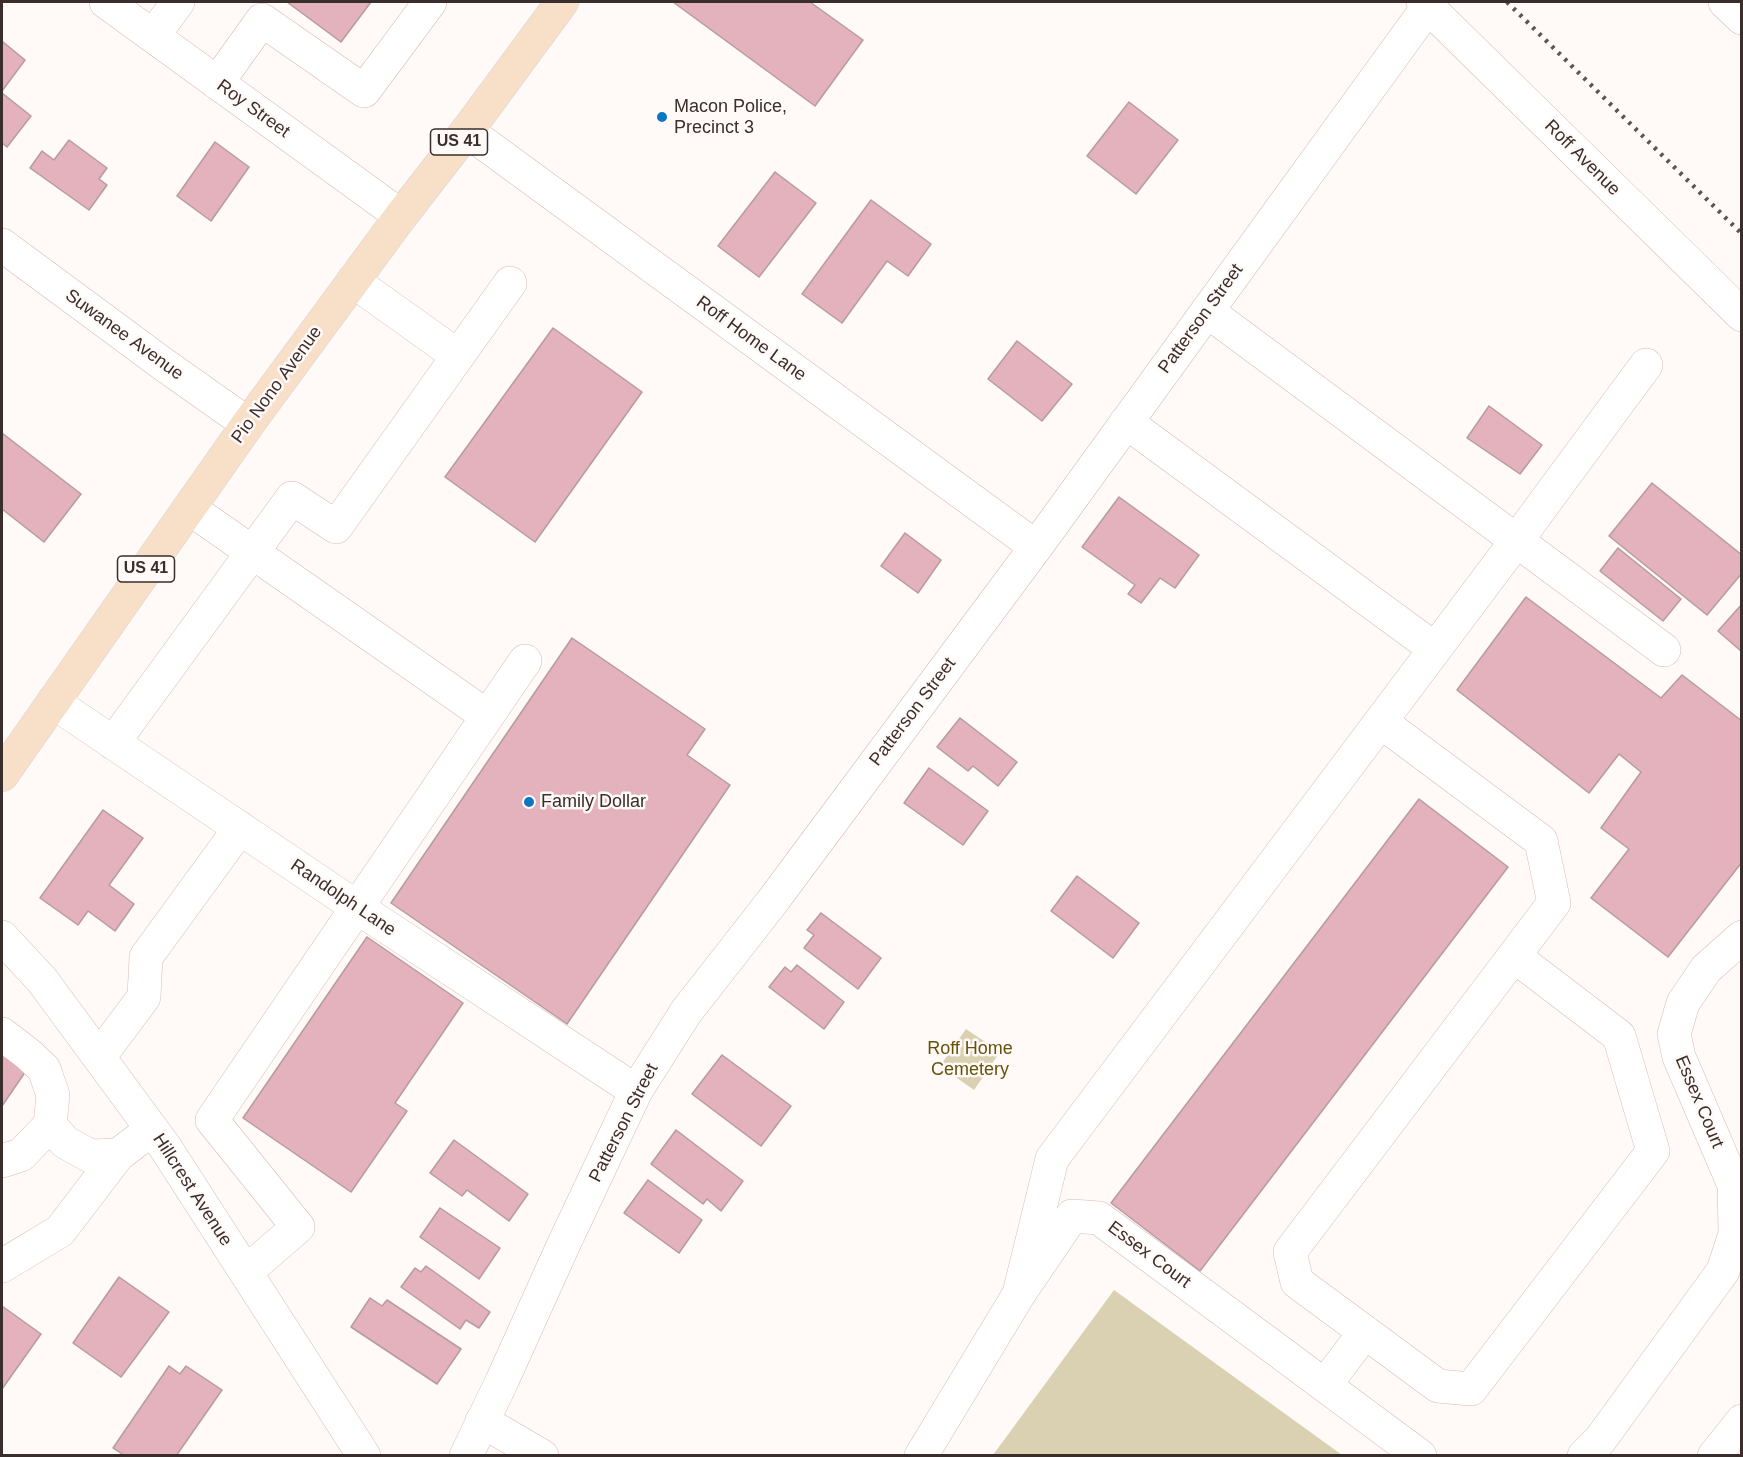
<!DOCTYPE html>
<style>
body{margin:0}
#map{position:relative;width:1743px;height:1457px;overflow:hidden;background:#fff9f7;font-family:Arial,sans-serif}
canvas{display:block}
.frame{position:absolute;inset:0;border:3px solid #392e2b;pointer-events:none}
</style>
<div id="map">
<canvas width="1743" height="1457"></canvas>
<div class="frame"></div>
</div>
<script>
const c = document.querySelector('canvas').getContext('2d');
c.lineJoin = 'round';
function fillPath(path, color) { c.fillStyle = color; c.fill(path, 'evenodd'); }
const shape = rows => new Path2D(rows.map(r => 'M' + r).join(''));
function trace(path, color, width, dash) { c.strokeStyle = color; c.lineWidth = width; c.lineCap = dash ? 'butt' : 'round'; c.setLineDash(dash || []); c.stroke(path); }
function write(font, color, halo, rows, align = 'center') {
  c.font = font + ' Arial,sans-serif'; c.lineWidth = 5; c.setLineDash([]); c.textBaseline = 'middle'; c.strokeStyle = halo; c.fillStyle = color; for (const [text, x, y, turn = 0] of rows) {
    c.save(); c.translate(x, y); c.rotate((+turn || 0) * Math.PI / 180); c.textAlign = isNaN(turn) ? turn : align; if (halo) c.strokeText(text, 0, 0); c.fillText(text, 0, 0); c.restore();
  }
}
fillPath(shape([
 [966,1029,1000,1052,974,1090,940,1066],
 [1114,1290,1342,1455,993,1455]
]), '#dad1b2');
const building = shape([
 [287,2,371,2,341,42,287,2],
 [673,2,810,2,863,40,815,106,673,2],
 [3,42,25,60,2,91,2,44,3,42],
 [2,93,31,116,7,147,2,143,2,93],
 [1129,102,1178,140,1136,194,1087,156,1129,102],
 [69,140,107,168,99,179,107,185,89,210,30,168,42,151,54,160,69,140],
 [215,142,249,167,211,221,177,196,215,142],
 [775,172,816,203,759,277,718,246,775,172],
 [871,200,931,244,908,276,887,261,842,323,802,294,871,200],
 [553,328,642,392,535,542,445,477,553,328],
 [1017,341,1072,384,1042,421,988,379,1017,341],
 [1489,406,1542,445,1520,474,1467,438,1489,406],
 [2,433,81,494,44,542,2,509,2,433],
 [1652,483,1742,555,1742,573,1707,615,1609,536,1652,483],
 [1119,497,1199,555,1175,588,1160,578,1141,603,1128,594,1135,585,1082,547,1119,497],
 [905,533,941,560,918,593,881,566,905,533],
 [1618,548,1681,599,1663,621,1600,571,1618,548],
 [1526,597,1661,698,1682,675,1742,721,1742,862,1668,957,1591,898,1629,849,1601,828,1641,772,1619,754,1589,793,1457,690,1526,597],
 [1742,604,1742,652,1718,631,1742,604],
 [572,638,705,729,687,755,730,785,567,1024,391,903,572,638],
 [960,718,1017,762,998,786,973,766,968,771,937,747,960,718],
 [929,768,988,811,963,845,904,803,929,768],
 [1419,799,1508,867,1200,1271,1111,1203,1419,799],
 [103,810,143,838,109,885,134,904,115,931,88,911,78,925,40,898,103,810],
 [1077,876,1139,923,1113,958,1051,911,1077,876],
 [821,913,881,958,858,989,804,948,814,935,807,930,821,913],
 [367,937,463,1003,395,1103,407,1111,351,1192,243,1118,367,937],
 [797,965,844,1002,824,1029,769,987,785,967,791,972,797,965],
 [2,1050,28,1068,2,1106,2,1050],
 [722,1055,791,1106,761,1146,692,1094,722,1055],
 [676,1130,743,1181,721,1211,707,1199,703,1204,651,1164,676,1130],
 [454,1140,528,1194,509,1221,467,1190,462,1196,430,1173,454,1140],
 [648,1180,702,1220,679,1253,624,1213,648,1180],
 [440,1208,500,1248,479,1279,420,1237,440,1208],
 [426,1266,490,1312,479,1328,466,1320,460,1329,401,1287,415,1268,421,1272,426,1266],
 [119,1277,169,1312,121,1377,73,1343,119,1277],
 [370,1298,382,1306,387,1300,461,1349,437,1384,351,1327,370,1298],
 [2,1306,41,1334,2,1389,2,1306],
 [169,1366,180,1374,186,1366,222,1390,176,1456,125,1456,113,1448,169,1366]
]);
fillPath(building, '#e3b2bc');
trace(building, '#b79ba0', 1.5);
const minor = shape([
 [106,2,401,216],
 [1423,2,1742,315],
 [1725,2,1742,18],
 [153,36,178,2],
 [217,83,262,20,364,91,430,2],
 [467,131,1036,547],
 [2,245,163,364,248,424],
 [353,281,458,356],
 [1207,311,1664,650],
 [1126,422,1435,649],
 [189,508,487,716],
 [53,702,358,908,636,1091],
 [1381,722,1541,841,1554,903,1290,1252,1297,1282,1438,1386,1471,1389,1653,1151,1619,1036,1514,956],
 [113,743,292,498,336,527,510,283],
 [2,937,42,980,165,1147,364,1456],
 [2,1034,28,1054,44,1069,53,1095,50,1125,21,1155,2,1161],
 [99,1057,144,997,146,957,240,828],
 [50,1125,65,1142,90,1156,118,1155],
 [2,1266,60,1231,118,1155,152,1129],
 [246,1272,298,1227,212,1120,525,661],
 [1019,1294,1052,1159,1517,540,1646,365],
 [1325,1385,1365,1332],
 [482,1421,542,1456],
 [466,1456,502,1381,562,1248,636,1091,686,1012,772,902,1036,547,1428,7],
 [921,1456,1019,1294,1072,1216,1099,1218,1420,1456],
 [1584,1456,1600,1440,1723,1271,1735,1234,1734,1185,1679,1057,1674,1034,1683,1003,1706,969,1742,937],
 [1714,1456,1742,1421]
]);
const major = shape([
 [2,775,248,424,401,216,467,131,562,2]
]);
trace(minor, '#d7bbb4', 34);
trace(major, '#d7d5d5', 34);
trace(minor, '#fff', 33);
trace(major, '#f8dfc8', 33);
trace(shape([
 [1507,2,1742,234]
]), '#5e5451', 4.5, [3, 6]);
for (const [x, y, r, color] of [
 [662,117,6,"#0b76c1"],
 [529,802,6,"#0b76c1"]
]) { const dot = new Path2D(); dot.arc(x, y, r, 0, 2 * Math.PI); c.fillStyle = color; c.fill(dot); trace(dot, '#fff9f7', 2); }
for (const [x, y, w] of [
 [459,142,57],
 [146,569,57]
]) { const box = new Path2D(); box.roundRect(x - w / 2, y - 13, w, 26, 4.5); c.fillStyle = '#fff9f7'; c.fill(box); trace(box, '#392e2b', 1.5); }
write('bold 16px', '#392e2b', null, [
 ["US 41",459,142],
 ["US 41",146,569]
]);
write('18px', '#392e2b', '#fff9f7', [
 ["Macon Police,",674,107],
 ["Precinct 3",674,128],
 ["Family Dollar",541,802]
], 'left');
write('18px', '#392e2b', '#fff9f7', [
 ["Roy Street",253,109,36],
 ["Roff Avenue",1582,158,45],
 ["Patterson Street",1201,319,-54],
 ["Suwanee Avenue",124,335,36],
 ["Roff Home Lane",751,339,36],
 ["Pio Nono Avenue",277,385,-54],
 ["Patterson Street",913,712,-53],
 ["Randolph Lane",343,898,34],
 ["Essex Court",1699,1102,67],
 ["Patterson Street",624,1123,-63],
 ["Hillcrest Avenue",192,1190,57],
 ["Essex Court",1149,1255,37]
]);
write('18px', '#65530a', '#fff9f7', [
 ["Roff Home",970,1049],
 ["Cemetery",970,1070]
]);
</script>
